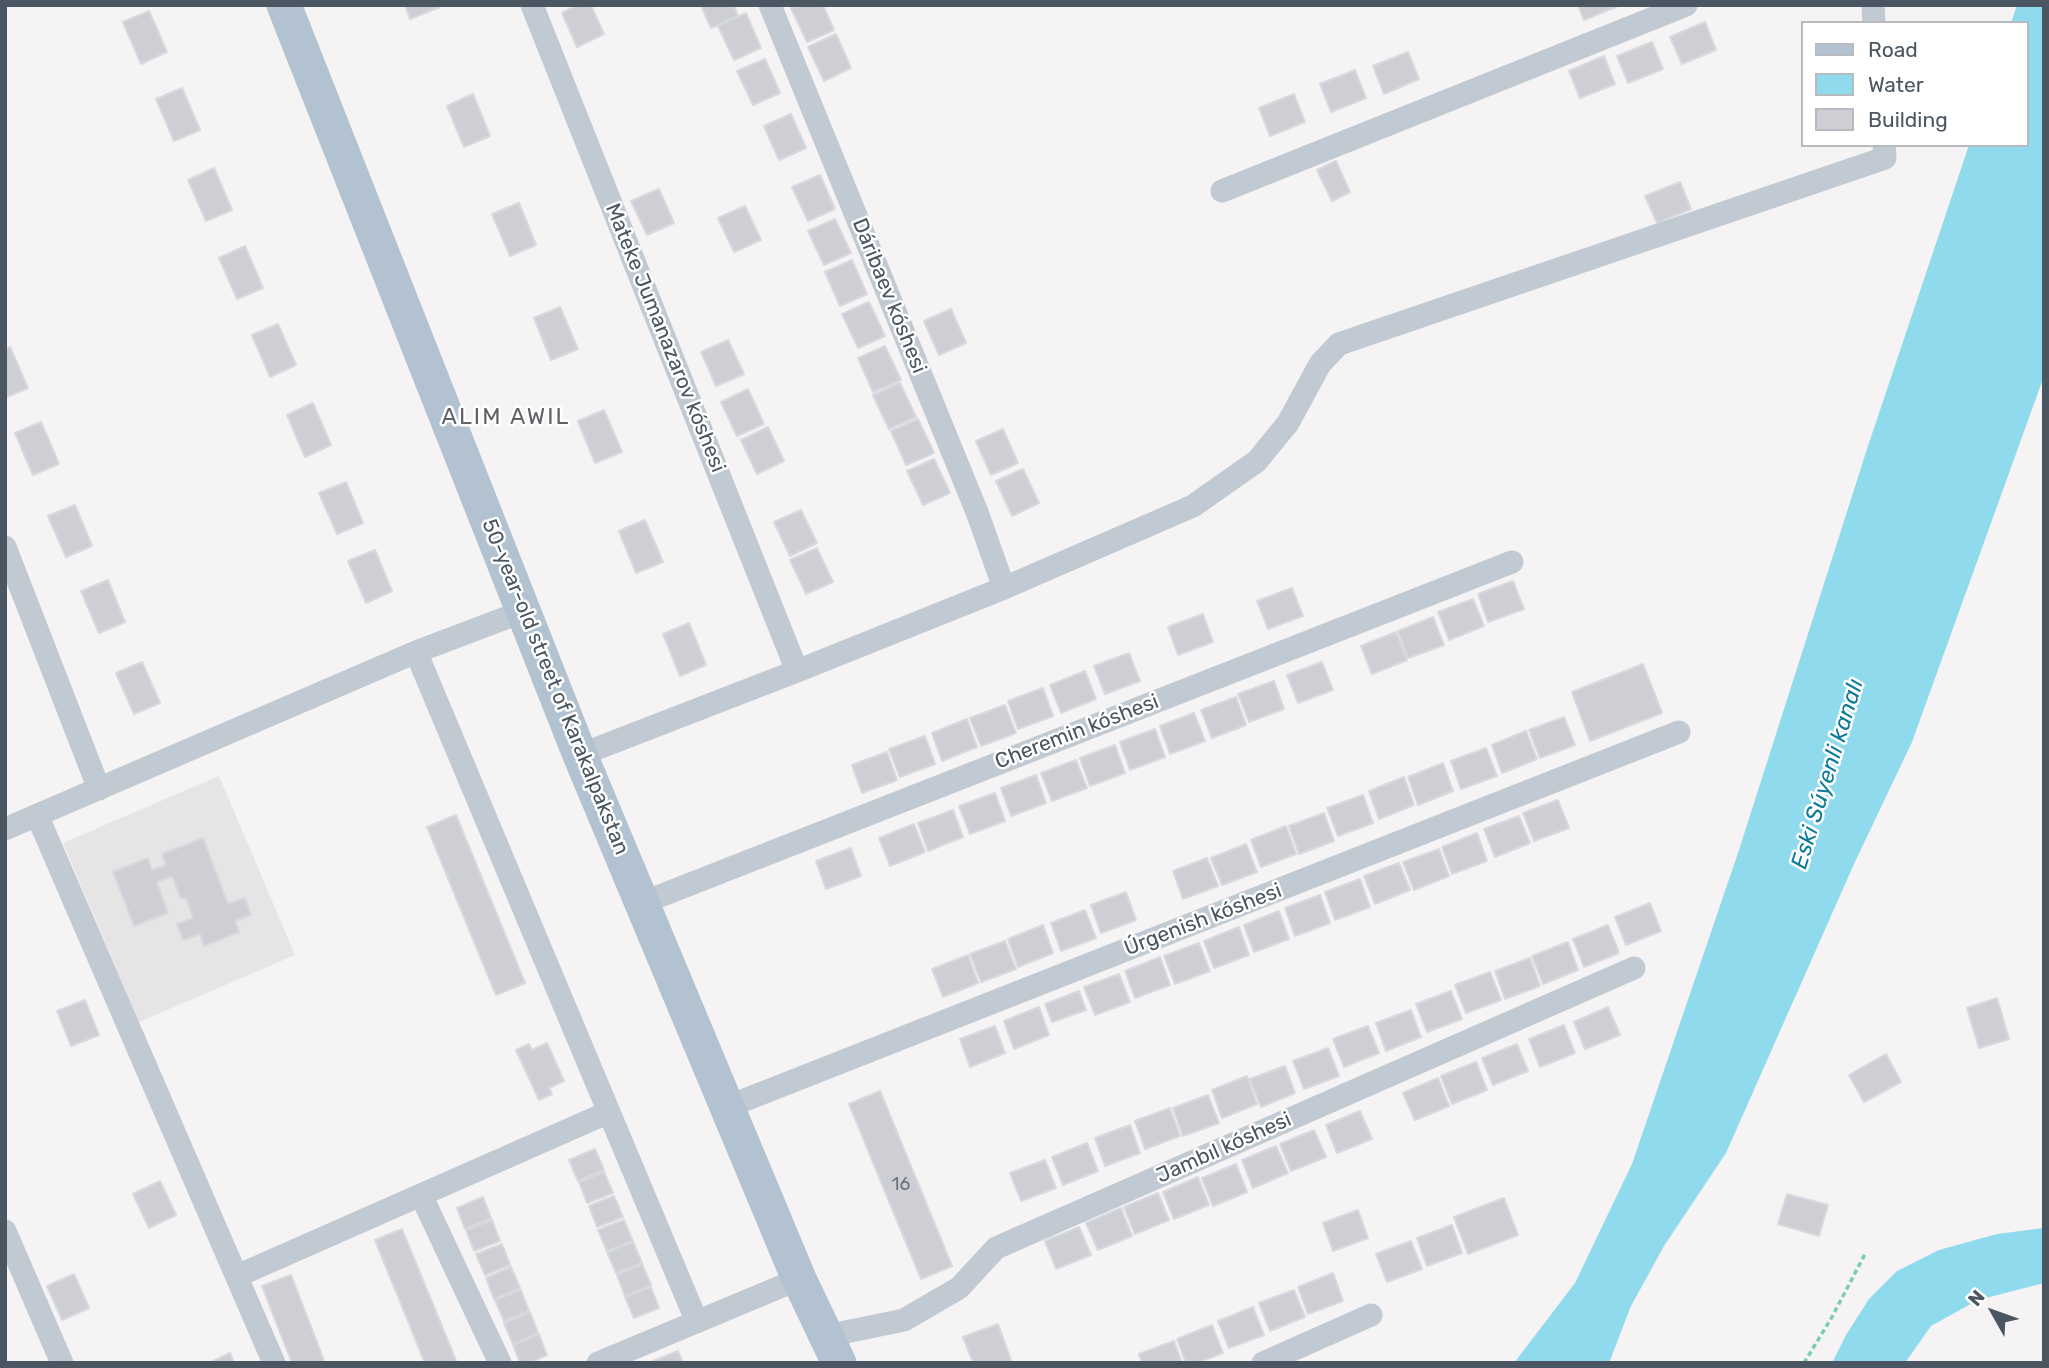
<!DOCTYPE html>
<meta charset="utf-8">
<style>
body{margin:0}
#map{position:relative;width:2049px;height:1368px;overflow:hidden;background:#f5f3f3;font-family:Rubik,sans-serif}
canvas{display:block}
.frame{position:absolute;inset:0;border:7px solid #4a5661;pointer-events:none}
.legend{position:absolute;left:1801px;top:21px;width:228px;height:126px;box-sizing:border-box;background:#fff;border:2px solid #b7bbc0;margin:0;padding:9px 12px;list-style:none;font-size:21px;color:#4a5661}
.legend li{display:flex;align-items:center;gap:14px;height:35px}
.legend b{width:35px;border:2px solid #b7bbc0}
.north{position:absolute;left:1958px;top:1277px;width:70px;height:70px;-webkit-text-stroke:5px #fff;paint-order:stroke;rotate:310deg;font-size:19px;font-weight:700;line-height:28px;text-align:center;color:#4a5661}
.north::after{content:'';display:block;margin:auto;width:24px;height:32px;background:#4a5661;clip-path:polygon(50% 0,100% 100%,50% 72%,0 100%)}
</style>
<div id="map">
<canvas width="2049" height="1368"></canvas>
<div class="frame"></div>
<ul class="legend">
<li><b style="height:9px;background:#b3c2d1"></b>Road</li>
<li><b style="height:19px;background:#90daee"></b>Water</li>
<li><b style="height:19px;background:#cdcfd5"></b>Building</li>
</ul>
<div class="north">N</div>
</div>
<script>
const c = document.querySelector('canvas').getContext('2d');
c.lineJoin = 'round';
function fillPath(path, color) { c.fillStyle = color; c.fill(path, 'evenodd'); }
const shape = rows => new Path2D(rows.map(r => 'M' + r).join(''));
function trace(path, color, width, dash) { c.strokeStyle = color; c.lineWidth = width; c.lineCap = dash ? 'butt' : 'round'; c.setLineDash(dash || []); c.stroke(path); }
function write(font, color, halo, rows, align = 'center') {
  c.font = font + ' Rubik,sans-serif'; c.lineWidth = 5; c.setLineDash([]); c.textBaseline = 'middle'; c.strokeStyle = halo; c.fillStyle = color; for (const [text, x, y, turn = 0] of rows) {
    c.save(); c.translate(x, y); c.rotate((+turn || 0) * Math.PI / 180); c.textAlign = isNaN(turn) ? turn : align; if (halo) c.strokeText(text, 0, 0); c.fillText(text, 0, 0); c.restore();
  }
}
fillPath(shape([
 [219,776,295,955,139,1022,63,843]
]), '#e6e4e5');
fillPath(shape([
 [2017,5,2044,5,2044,376,1912,742,1854,864,1726,1153,1664,1246,1631,1306,1609,1363,1514,1363,1575,1283,1632,1164,1739,850,1867,449,1969,145,2026,145,2026,23,2011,23],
 [2044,1228,2044,1283,1978,1300,1931,1326,1905,1363,1832,1363,1846,1335,1869,1299,1897,1271,1939,1250,1997,1234]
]), '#90daee');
const building = shape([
 [405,5,439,5,440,7,410,19,405,5],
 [577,5,591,5,604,34,577,47,562,13,577,5],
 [701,5,734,5,738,16,711,28,701,5],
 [797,5,823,5,834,30,807,42,791,8,797,5],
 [1578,5,1618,5,1618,6,1584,20,1578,5],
 [149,11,167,52,141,64,123,22,149,11],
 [746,13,761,48,734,60,718,26,746,13],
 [1705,22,1716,50,1682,64,1670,37,1705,22],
 [836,34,851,68,824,81,808,47,836,34],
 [1652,42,1663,69,1628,83,1617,56,1652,42],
 [1408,52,1419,79,1384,94,1373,66,1408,52],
 [1604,56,1615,84,1580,98,1569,71,1604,56],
 [765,59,780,93,753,105,737,71,765,59],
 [1355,70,1366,98,1331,112,1320,84,1355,70],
 [182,88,200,130,174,141,156,99,182,88],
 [473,94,490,136,464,147,447,106,473,94],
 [1294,94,1305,122,1270,136,1259,108,1294,94],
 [791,114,806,148,779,160,764,126,791,114],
 [1336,161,1350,192,1332,201,1317,170,1336,161],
 [214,168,232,210,206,221,188,180,214,168],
 [820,175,835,209,808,221,792,187,820,175],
 [1680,182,1691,209,1657,223,1645,196,1680,182],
 [659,189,674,223,647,235,631,201,659,189],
 [519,203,536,245,510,256,492,214,519,203],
 [745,206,761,240,734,252,718,218,745,206],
 [835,219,851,253,824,265,808,231,835,219],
 [245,246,263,288,237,299,219,258,245,246],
 [852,260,867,294,840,306,825,272,852,260],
 [869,302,885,336,858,348,842,314,869,302],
 [560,307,578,349,551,360,534,318,560,307],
 [951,309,966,343,939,355,924,321,951,309],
 [278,324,296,365,270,377,252,335,278,324],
 [728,340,744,374,716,386,701,352,728,340],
 [885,346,901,380,873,392,858,358,885,346],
 [10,347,28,388,5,398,5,349,10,347],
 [900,383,916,417,889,429,873,395,900,383],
 [748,389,764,424,737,436,721,402,748,389],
 [313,403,331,445,305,457,287,415,313,403],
 [604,410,622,452,595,463,578,421,604,410],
 [918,419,934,453,906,465,891,431,918,419],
 [41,422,59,464,33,475,15,433,41,422],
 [768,427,784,461,757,474,741,440,768,427],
 [1003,429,1018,463,991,475,976,441,1003,429],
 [934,459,950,493,923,505,907,471,934,459],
 [1023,469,1039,503,1012,516,996,481,1023,469],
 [346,482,363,523,337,534,319,493,346,482],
 [75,505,92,546,66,557,48,516,75,505],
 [801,510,817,543,790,556,774,522,801,510],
 [645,520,663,562,636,573,619,531,645,520],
 [817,548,833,582,806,594,790,560,817,548],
 [375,550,392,591,366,603,348,561,375,550],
 [108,580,125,622,99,633,81,591,108,580],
 [1513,581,1524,609,1488,622,1478,594,1513,581],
 [1292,588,1303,616,1268,629,1257,601,1292,588],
 [1473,599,1484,626,1449,640,1438,612,1473,599],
 [1203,614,1213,642,1178,655,1168,627,1203,614],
 [1433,617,1444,645,1408,658,1398,631,1433,617],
 [689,623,706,665,680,676,663,634,689,623],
 [1396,632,1407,660,1372,674,1361,646,1396,632],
 [1129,653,1140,681,1105,694,1094,666,1129,653],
 [142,662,160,703,134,714,116,673,142,662],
 [1322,662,1333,690,1298,703,1287,675,1322,662],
 [1643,664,1662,713,1590,741,1572,692,1643,664],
 [1085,671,1096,699,1061,713,1050,685,1085,671],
 [1274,681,1284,709,1249,722,1238,694,1274,681],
 [1043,688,1053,716,1018,729,1008,701,1043,688],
 [1236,697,1246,725,1212,738,1201,710,1236,697],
 [1005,705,1016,733,981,746,970,718,1005,705],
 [1194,713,1205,741,1170,754,1160,726,1194,713],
 [1564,717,1575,745,1540,758,1529,730,1564,717],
 [967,719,977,747,942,761,932,733,967,719],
 [1155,729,1165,757,1130,770,1120,742,1155,729],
 [1526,731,1537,759,1502,773,1492,745,1526,731],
 [925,736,935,764,900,777,889,749,925,736],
 [1115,745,1125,773,1090,786,1080,758,1115,745],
 [1486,748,1497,776,1461,789,1451,761,1486,748],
 [887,752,897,780,862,793,852,765,887,752],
 [1076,760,1087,788,1052,801,1041,773,1076,760],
 [1443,763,1453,791,1418,805,1408,777,1443,763],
 [1036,775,1046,803,1011,816,1001,788,1036,775],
 [1404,777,1414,805,1379,819,1369,791,1404,777],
 [995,793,1005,821,970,834,959,806,995,793],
 [1363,795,1373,823,1338,836,1327,808,1363,795],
 [1558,800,1569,828,1534,841,1523,813,1558,800],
 [953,810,963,837,928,851,918,823,953,810],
 [1324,813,1334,841,1299,854,1289,826,1324,813],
 [456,815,525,983,496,995,427,827,456,815],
 [1519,816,1530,843,1495,857,1484,829,1519,816],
 [914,824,925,852,890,866,879,838,914,824],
 [1286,826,1296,854,1261,867,1251,840,1286,826],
 [1477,833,1487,861,1452,874,1442,847,1477,833],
 [203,838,228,904,245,898,251,915,235,921,239,932,204,946,200,934,183,940,177,924,193,918,186,898,181,899,172,876,157,882,168,913,134,926,113,872,148,858,152,870,166,865,162,854,203,838],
 [1246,844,1257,872,1222,885,1211,858,1246,844],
 [851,848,861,876,826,889,816,861,851,848],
 [1439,849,1449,876,1414,890,1403,862,1439,849],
 [1207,858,1218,886,1183,899,1173,871,1207,858],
 [1399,863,1410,890,1375,904,1364,876,1399,863],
 [1360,879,1370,907,1335,920,1325,892,1360,879],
 [1126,892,1136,920,1101,933,1091,905,1126,892],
 [1320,895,1330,923,1295,936,1285,908,1320,895],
 [1650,903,1661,931,1626,945,1615,917,1650,903],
 [1085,910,1096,938,1061,951,1051,923,1085,910],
 [1279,911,1289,939,1254,952,1244,925,1279,911],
 [1043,925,1053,953,1018,967,1008,939,1043,925],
 [1608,925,1619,953,1584,967,1573,939,1608,925],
 [1239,927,1249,955,1214,968,1204,941,1239,927],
 [1005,941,1016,969,981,982,970,954,1005,941],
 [1568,942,1578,970,1543,984,1532,956,1568,942],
 [1199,943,1210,971,1175,984,1164,956,1199,943],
 [968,955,978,983,943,997,932,969,968,955],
 [1160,957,1170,985,1135,998,1125,971,1160,957],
 [1530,958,1540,986,1505,999,1495,971,1530,958],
 [1490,972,1501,1000,1466,1013,1455,985,1490,972],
 [1119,974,1130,1002,1095,1015,1084,987,1119,974],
 [1079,991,1086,1010,1052,1022,1045,1004,1079,991],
 [1451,991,1462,1019,1427,1032,1416,1004,1451,991],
 [1997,998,2009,1039,1979,1048,1967,1008,1997,998],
 [85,1000,99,1035,71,1046,57,1011,85,1000],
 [1039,1007,1049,1035,1014,1049,1004,1021,1039,1007],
 [1608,1007,1620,1035,1585,1049,1574,1022,1608,1007],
 [1411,1010,1421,1037,1386,1051,1376,1023,1411,1010],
 [1564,1025,1575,1053,1540,1067,1529,1039,1564,1025],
 [995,1026,1005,1053,970,1067,960,1039,995,1026],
 [1368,1026,1379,1053,1344,1067,1333,1039,1368,1026],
 [547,1043,564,1081,549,1088,552,1094,539,1100,516,1050,529,1044,532,1050,547,1043],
 [1517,1044,1528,1071,1493,1085,1482,1058,1517,1044],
 [1328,1048,1339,1076,1304,1089,1293,1061,1328,1048],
 [1886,1054,1901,1082,1864,1102,1849,1075,1886,1054],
 [1476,1062,1487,1090,1452,1104,1441,1076,1476,1062],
 [1285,1066,1295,1093,1261,1107,1250,1079,1285,1066],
 [1247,1076,1257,1104,1222,1118,1212,1090,1247,1076],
 [1438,1078,1449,1106,1415,1120,1403,1093,1438,1078],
 [880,1091,952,1266,921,1279,849,1104,880,1091],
 [1208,1095,1219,1123,1183,1136,1173,1108,1208,1095],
 [1170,1108,1180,1136,1145,1149,1135,1121,1170,1108],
 [1360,1111,1372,1139,1337,1153,1326,1125,1360,1111],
 [1130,1125,1140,1153,1105,1166,1095,1138,1130,1125],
 [1314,1130,1326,1157,1291,1171,1280,1144,1314,1130],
 [1087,1143,1098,1171,1063,1185,1052,1157,1087,1143],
 [1276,1146,1288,1173,1253,1188,1242,1160,1276,1146],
 [595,1149,604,1170,578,1181,569,1160,595,1149],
 [1045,1160,1056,1188,1021,1201,1010,1173,1045,1160],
 [1236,1164,1247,1192,1213,1206,1202,1178,1236,1164],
 [604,1172,613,1193,587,1203,579,1182,604,1172],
 [1198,1177,1209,1205,1174,1219,1163,1192,1198,1177],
 [160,1181,176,1215,149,1228,133,1194,160,1181],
 [1158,1193,1169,1220,1135,1234,1124,1207,1158,1193],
 [1787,1194,1828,1205,1819,1236,1778,1224,1787,1194],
 [614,1196,623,1217,597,1227,589,1206,614,1196],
 [483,1197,491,1218,465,1229,457,1208,483,1197],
 [1504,1198,1518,1235,1468,1254,1454,1217,1504,1198],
 [1121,1208,1132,1236,1098,1250,1086,1223,1121,1208],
 [1358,1210,1368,1238,1333,1251,1323,1223,1358,1210],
 [492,1220,500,1241,474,1251,466,1230,492,1220],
 [624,1220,633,1241,607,1251,598,1230,624,1220],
 [1452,1225,1462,1253,1427,1266,1417,1238,1452,1225],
 [1079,1227,1091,1255,1056,1269,1045,1241,1079,1227],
 [402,1229,457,1363,425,1363,375,1240,402,1229],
 [1411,1241,1422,1269,1387,1282,1376,1254,1411,1241],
 [633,1242,642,1263,616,1273,607,1252,633,1242],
 [502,1244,510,1265,485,1275,476,1254,502,1244],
 [642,1264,651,1285,625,1296,617,1275,642,1264],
 [511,1267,520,1288,494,1299,486,1278,511,1267],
 [1333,1273,1343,1301,1308,1314,1298,1287,1333,1273],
 [74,1274,89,1308,62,1320,47,1286,74,1274],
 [291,1275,325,1363,292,1363,262,1286,291,1275],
 [651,1287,659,1308,634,1318,625,1297,651,1287],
 [521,1290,529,1311,504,1321,495,1300,521,1290],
 [1294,1290,1305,1317,1270,1331,1259,1303,1294,1290],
 [1253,1307,1264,1335,1229,1348,1218,1321,1253,1307],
 [530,1312,538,1333,513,1344,504,1323,530,1312],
 [998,1324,1012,1363,973,1363,963,1337,998,1324],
 [1212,1325,1223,1353,1197,1363,1186,1363,1177,1339,1212,1325],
 [539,1334,547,1355,529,1363,520,1363,513,1345,539,1334],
 [1174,1341,1182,1363,1142,1363,1139,1354,1174,1341],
 [678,1351,683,1363,654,1363,653,1361,678,1351],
 [230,1353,234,1363,209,1363,230,1353]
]);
fillPath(building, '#cdcfd5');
trace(building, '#d7d9de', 2);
trace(shape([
 [1804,1363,1832,1317,1865,1254]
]), '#7ad0a6', 3.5, [5, 3.5]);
trace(shape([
 [532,5,797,671],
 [770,5,977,512,1004,588],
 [1873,5,1874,23],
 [1222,191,1686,5],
 [5,547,99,789],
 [416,652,697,1322],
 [580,755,797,671,1004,588,1193,506,1257,461,1288,423,1320,364,1339,344,1885,158,1884,145],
 [37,815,274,1363],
 [5,829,416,652,524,611],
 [642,903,1512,562],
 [727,1107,1679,732],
 [421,1195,500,1363],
 [5,1231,62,1363],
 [237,1276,609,1112],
 [826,1336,904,1320,959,1288,996,1248,1634,968],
 [598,1363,799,1279],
 [1263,1363,1371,1315]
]), '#c1cad2', 23);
trace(shape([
 [284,5,580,755,799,1279,839,1363]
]), '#b3c2d1', 35);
write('18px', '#6b747e', null, [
 ["16",901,1185]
]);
write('21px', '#4a5661', '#fff', [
 ["Dáribaev kóshesi",889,296,68],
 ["Mateke Jumanazarov kóshesi",665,338,68],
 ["50-year-old street of Karakalpakstan",555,687,68],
 ["Cheremin kóshesi",1077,732,-21],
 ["Úrgenish kóshesi",1203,920,-21],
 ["Jambıl kóshesi",1224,1148,-24]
]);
c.letterSpacing = '2px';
write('23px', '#5f6368', '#fff', [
 ["ALIM AWIL",506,417]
]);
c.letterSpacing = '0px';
write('italic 23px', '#0c7c9b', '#fff', [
 ["Eski Súyenli kanalı",1828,774,-73]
]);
</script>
